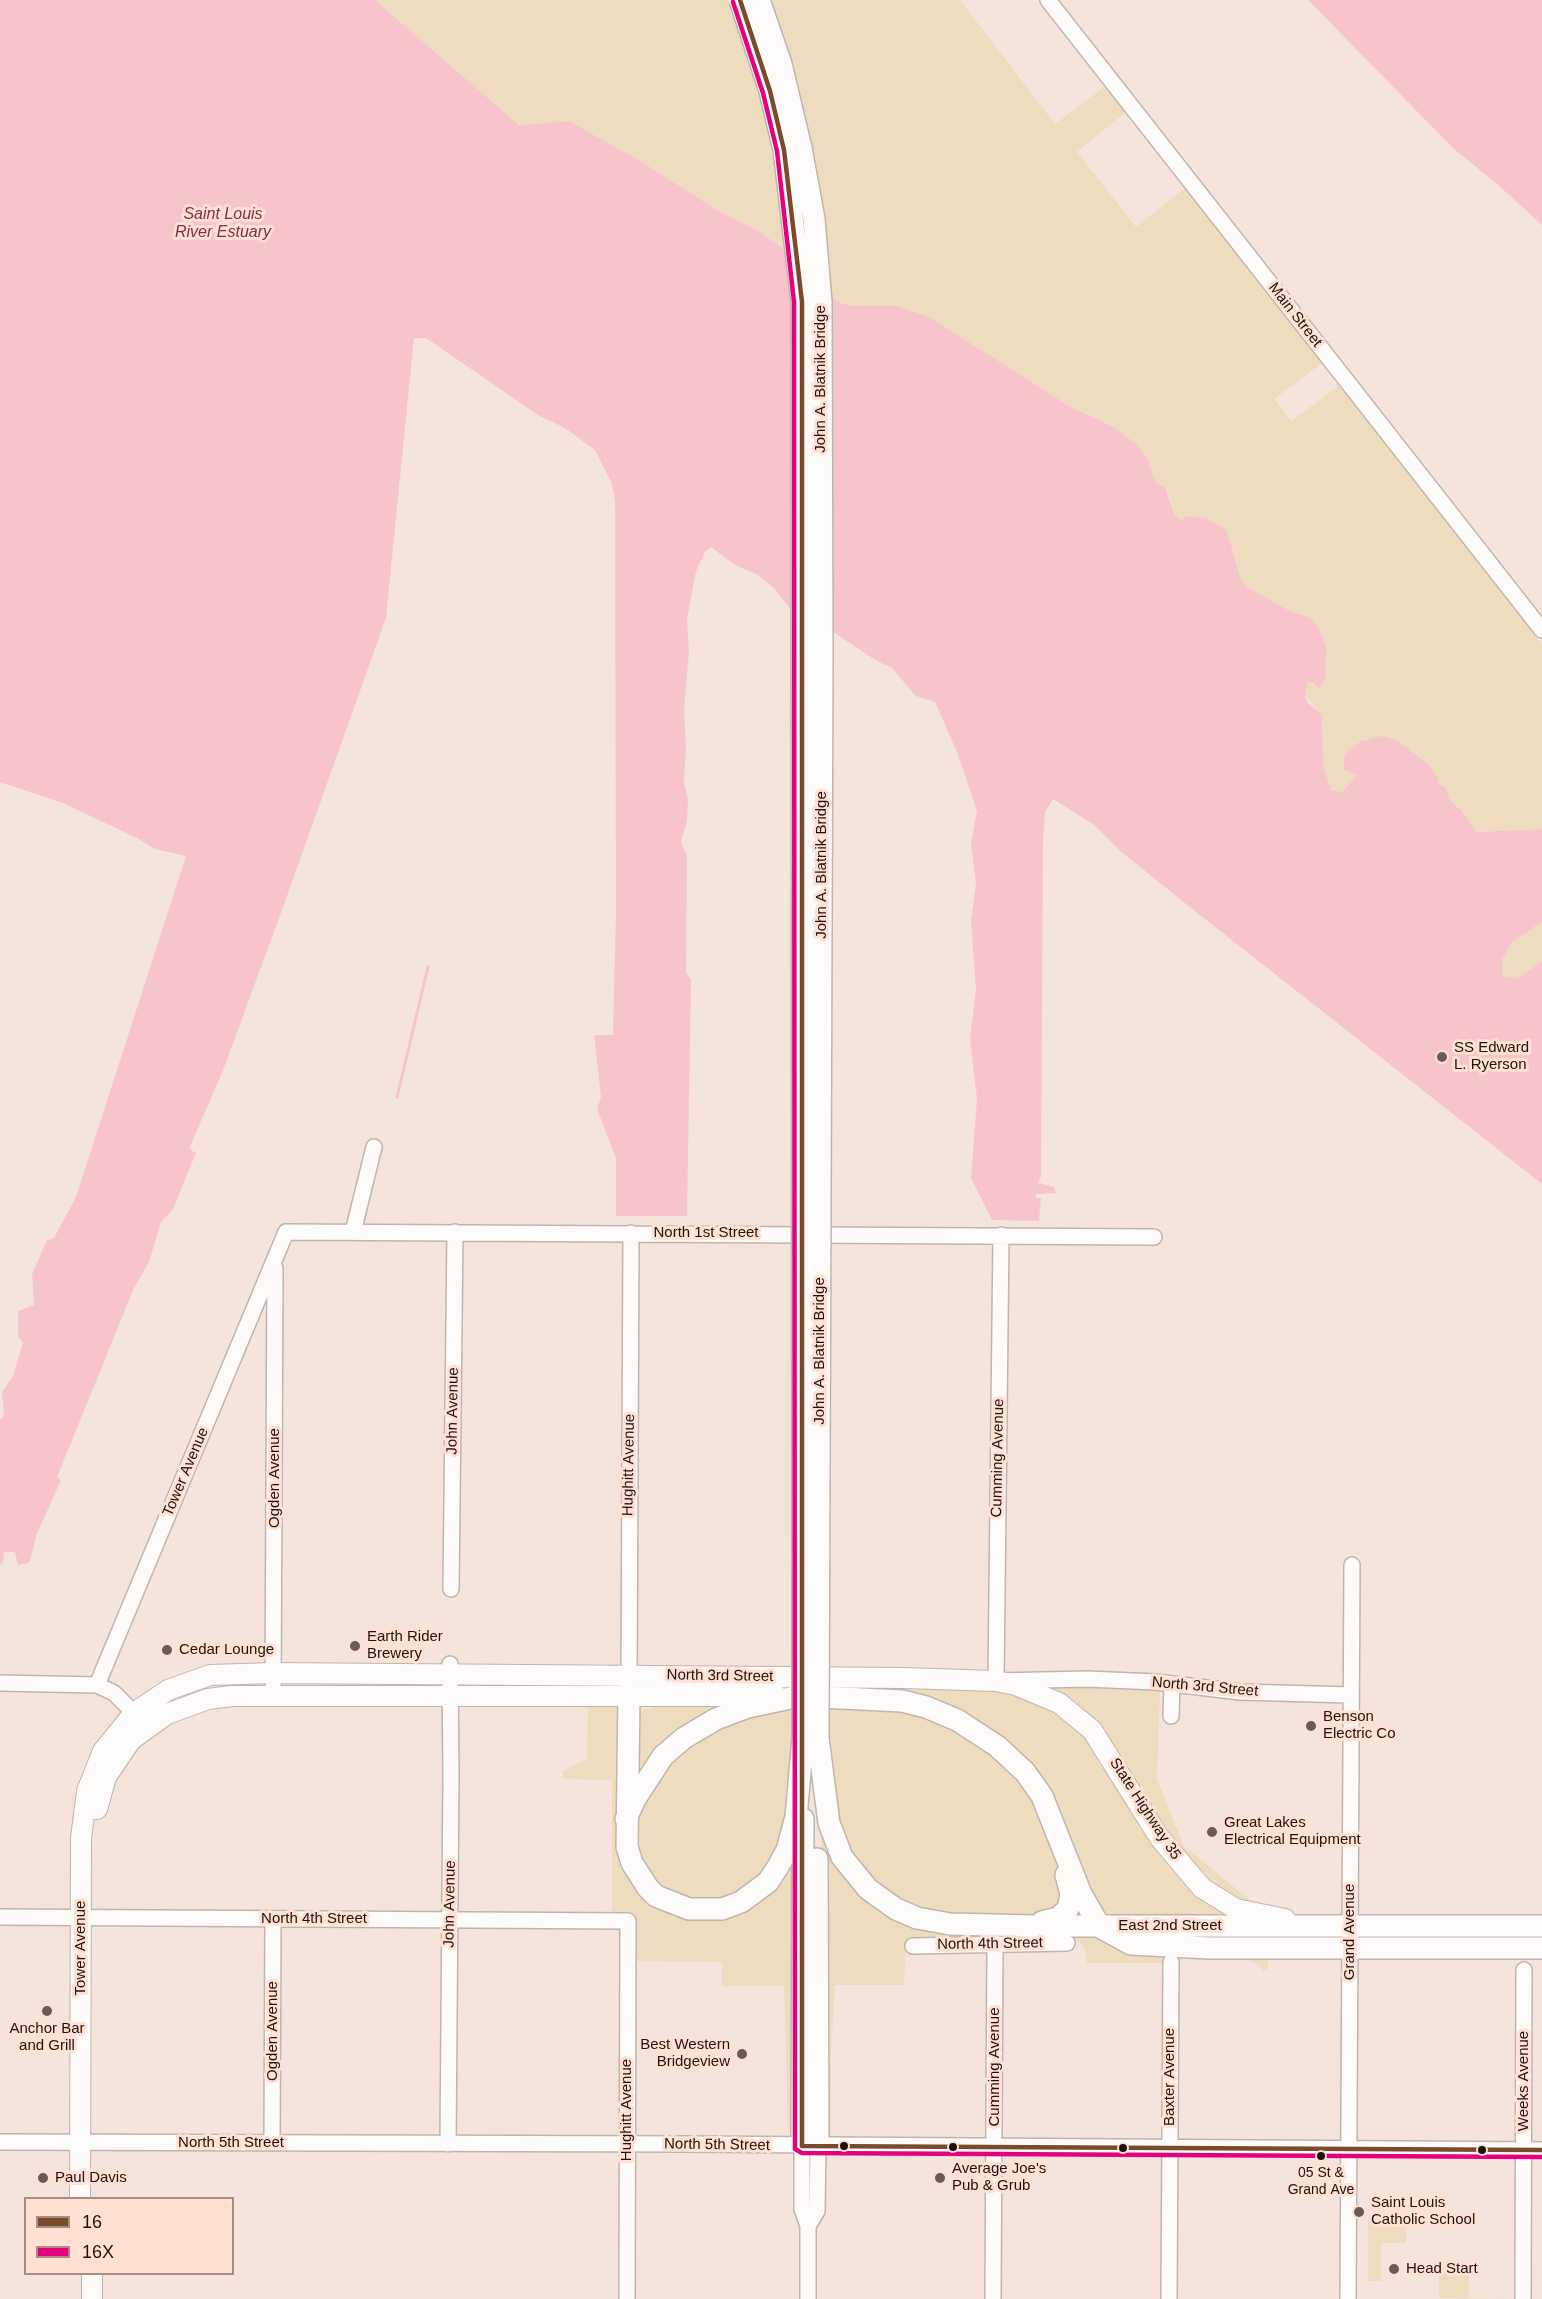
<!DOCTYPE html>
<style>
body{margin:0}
#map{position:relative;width:1542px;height:2299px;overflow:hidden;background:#f4e4dc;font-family:Arial,sans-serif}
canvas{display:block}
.legend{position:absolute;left:24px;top:2197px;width:210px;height:78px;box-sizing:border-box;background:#ffe0d2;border:2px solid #a68e83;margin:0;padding:8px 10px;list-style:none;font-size:18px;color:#20130d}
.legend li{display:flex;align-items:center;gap:12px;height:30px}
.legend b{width:30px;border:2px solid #a68e83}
</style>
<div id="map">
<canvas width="1542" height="2299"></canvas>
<ul class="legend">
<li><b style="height:8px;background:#7a4b2a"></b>16</li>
<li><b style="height:8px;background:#e5007d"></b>16X</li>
</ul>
</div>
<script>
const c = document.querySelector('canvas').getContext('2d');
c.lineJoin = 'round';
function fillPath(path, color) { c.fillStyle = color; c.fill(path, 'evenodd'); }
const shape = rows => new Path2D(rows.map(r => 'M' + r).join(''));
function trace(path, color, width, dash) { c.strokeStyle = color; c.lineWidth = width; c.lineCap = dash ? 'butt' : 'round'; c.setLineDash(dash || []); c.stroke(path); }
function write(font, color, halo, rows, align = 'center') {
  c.font = font + ' Arial,sans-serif'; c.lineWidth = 6; c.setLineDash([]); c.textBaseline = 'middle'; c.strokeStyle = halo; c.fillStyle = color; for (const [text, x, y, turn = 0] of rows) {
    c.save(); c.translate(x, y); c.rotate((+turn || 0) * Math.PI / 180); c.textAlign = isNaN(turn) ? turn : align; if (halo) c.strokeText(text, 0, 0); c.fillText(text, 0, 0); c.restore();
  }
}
fillPath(shape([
 [375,0,960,0,1055,124,1107,85,1127,111,1077,152,1136,227,1185,188,1322,363,1274,399,1291,421,1339,386,1441,512,1542,645,1542,829,1477,832,1462,811,1450,800,1446,789,1439,784,1437,776,1426,762,1410,750,1366,739,1361,741,1357,775,1342,792,1331,790,1323,764,1322,714,1305,696,1308,682,1322,680,1327,673,1327,662,1309,617,1290,611,1247,587,1240,577,1227,530,1206,518,1183,520,1175,516,1168,492,1165,487,1156,483,1147,458,1112,426,1069,406,896,306,851,306,836,301,788,252,759,231,720,212,642,162,569,121,519,125],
 [1542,922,1542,961,1517,980,1503,976,1502,960,1512,942],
 [847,1684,1003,1691,1044,1704,1081,1729,1169,1867,1183,1883,1229,1917,1103,1917,1004,1740,848,1689],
 [1041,1684,1160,1690,1157,1779,1184,1846,1266,1913,1238,1904,1189,1868,1136,1784],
 [721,1703,736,1707,635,1790,637,1715,640,1711,654,1707],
 [588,1707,614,1707,621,1711,633,1875,705,1918,794,1853,798,1970,791,2019,790,2125,788,2132,784,1986,722,1986,722,1962,634,1961,632,1913,612,1913,612,1780,563,1779,563,1771,587,1759],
 [777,1707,869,1708,906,1711,948,1725,984,1747,1003,1763,1036,1808,1065,1888,1063,1905,1043,1918,926,1914,888,1897,850,1861,830,1792,793,1738,789,1817,775,1861,749,1889,714,1904,664,1893,640,1866,632,1832,649,1787,695,1736],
 [821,1811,883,1909,1097,1929,1267,1956,1268,1968,1263,1971,1259,1965,1248,1960,1179,1959,1171,1963,1087,1963,1084,1946,1071,1938,906,1945,904,1985,835,1985,831,2051,831,2134,828,2132,823,2002],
 [1368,2216,1406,2216,1406,2243,1381,2243,1381,2281,1368,2281],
 [1439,2271,1469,2272,1469,2299,1514,2299,1439,2298]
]), '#eedcbf');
fillPath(shape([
 [0,0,375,0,519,125,569,121,642,162,720,212,759,231,788,252,836,301,851,306,896,306,929,317,1069,406,1112,426,1135,443,1147,458,1156,483,1165,487,1175,516,1182,520,1187,516,1206,518,1227,530,1240,577,1247,587,1290,611,1309,617,1319,628,1326,648,1326,677,1319,689,1313,682,1308,682,1305,696,1307,702,1322,714,1323,764,1331,790,1342,792,1357,775,1343,769,1345,754,1361,741,1381,736,1396,740,1426,762,1437,776,1439,784,1446,788,1450,800,1462,811,1477,832,1542,829,1542,922,1512,942,1502,960,1503,976,1517,979,1542,961,1542,1184,1191,908,1119,850,1093,824,1053,799,1045,812,1043,841,1041,1176,1038,1183,1054,1187,1056,1193,1036,1194,1036,1198,1041,1198,1039,1221,992,1220,971,1178,977,1099,970,1039,976,989,971,921,976,884,971,844,977,811,957,752,935,702,916,696,892,668,877,661,818,622,791,610,774,588,758,575,735,565,711,547,705,552,696,571,687,619,689,651,684,712,686,746,684,782,688,800,687,821,681,842,687,856,686,972,691,980,687,1216,616,1216,616,1158,597,1109,601,1097,594,1035,613,1035,616,912,615,501,612,484,595,450,565,428,538,415,426,338,414,338,386,618,282,910,224,1068,189,1149,196,1153,173,1209,161,1222,149,1262,134,1288,57,1477,61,1480,36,1536,31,1558,28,1563,18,1565,15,1552,4,1552,3,1564,0,1563,0,1420,4,1416,2,1392,13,1376,23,1342,18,1337,18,1311,34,1305,32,1274,47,1240,54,1238,76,1197,186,856,155,849,137,838,63,803,0,782],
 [1308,0,1542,0,1542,225,1497,184,1454,149]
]), '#f8c4cc');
trace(shape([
 [397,1097,428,967]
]), '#f8c4cc', 3);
const minor = shape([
 [1048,0,1542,630],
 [353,1232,374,1147],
 [1001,1235,996,1681,1087,1679,1156,1682,1240,1692,1351,1695],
 [451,1589,455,1232],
 [0,1683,97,1685,114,1693,140,1719],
 [97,1685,286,1232,1154,1237],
 [629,1686,631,1233],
 [273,1697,275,1268],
 [1171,1716,1172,1684],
 [0,1917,628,1921,627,2299],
 [913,1946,1067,1943],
 [0,2142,685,2144,1542,2150],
 [272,2143,273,1919],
 [448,2144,451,1774,450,1664],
 [802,2146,802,2209,808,2226,808,2299],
 [808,2226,817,2211,818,2146],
 [993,2299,995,1943],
 [1169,2299,1171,1962],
 [1348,2299,1352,1565],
 [1523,2299,1524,1970]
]);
const major = shape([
 [97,1809,106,1777,131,1740,167,1714,208,1699,232,1696,777,1696],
 [80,2198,81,1838,87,1791,103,1751,134,1713,168,1690,210,1675,273,1673,904,1678,996,1681,1016,1685,1059,1703,1092,1730,1159,1837,1202,1888,1236,1909,1285,1919],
 [92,2299,92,2274]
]);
const highway = shape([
 [629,1696,627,1847,632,1863,648,1888,656,1896,689,1909,722,1909,741,1902,768,1882,779,1865,787,1850,796,1817,803,1738],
 [818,1738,829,1823,842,1857,868,1889,896,1909,917,1918,950,1924,1033,1926,1542,1926],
 [626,1819,635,1799,663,1756,684,1738,716,1719,748,1707,800,1696,902,1701,926,1707,957,1720,997,1746,1025,1772,1042,1796,1081,1894,1100,1927,1131,1944,1209,1948,1542,1948],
 [817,1859,818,2146],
 [1042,1922,1058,1918,1068,1909,1071,1894,1066,1875],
 [802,2146,803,1819]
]);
trace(minor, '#c1b4ad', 18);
trace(major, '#c1b4ad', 22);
trace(highway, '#c1b4ad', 24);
trace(minor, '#fdfbfa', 15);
trace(major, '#fdfbfa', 20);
trace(highway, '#fdfbfa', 21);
const highwayBridge = shape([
 [740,0,770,91,784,150,802,302,803,1738],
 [759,0,781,64,801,148,814,219,821,302,822,656,818,1738]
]);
trace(highwayBridge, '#c1b4ad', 24, []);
trace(highwayBridge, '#fdfbfa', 21);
trace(shape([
 [740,0,770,91,784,150,802,302,802,2146],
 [802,2146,1542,2150]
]), '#7a4b2a', 4.5);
trace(shape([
 [733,2,763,93,777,151,794,302,795,2149,802,2153,1542,2157]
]), '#e5007d', 4.5);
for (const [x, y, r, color] of [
 [1442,1057,6,"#6a5c55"],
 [355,1646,6,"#6a5c55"],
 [167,1650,6,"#6a5c55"],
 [1311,1726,6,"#6a5c55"],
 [1212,1832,6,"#6a5c55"],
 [47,2011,6,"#6a5c55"],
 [742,2054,6,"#6a5c55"],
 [844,2146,5,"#20130d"],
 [953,2147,5,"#20130d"],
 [1123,2148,5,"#20130d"],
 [1482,2150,5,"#20130d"],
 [1321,2156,5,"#20130d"],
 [43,2178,6,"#6a5c55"],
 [940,2178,6,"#6a5c55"],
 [1359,2212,6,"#6a5c55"],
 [1394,2269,6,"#6a5c55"]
]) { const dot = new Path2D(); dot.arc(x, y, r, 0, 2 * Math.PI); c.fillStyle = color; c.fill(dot); trace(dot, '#ffe0d2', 2); }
write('14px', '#20130d', '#ffe0d2', [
 ["05 St &",1321,2173],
 ["Grand Ave",1321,2190]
]);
write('15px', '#20130d', '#ffe0d2', [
 ["Main Street",1295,315,52],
 ["John A. Blatnik Bridge",821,379,-90],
 ["John A. Blatnik Bridge",822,865,-90],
 ["North 1st Street",706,1233],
 ["John A. Blatnik Bridge",820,1351,-90],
 ["John Avenue",453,1411,-89],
 ["Cumming Avenue",998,1458,-89],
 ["Hughitt Avenue",629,1465,-89],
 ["Tower Avenue",186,1472,-67],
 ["Ogden Avenue",275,1478,-90],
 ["North 3rd Street",720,1676,1],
 ["North 3rd Street",1205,1687,5],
 ["State Highway 35",1145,1809,57],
 ["John Avenue",450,1904,-89],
 ["North 4th Street",314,1919],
 ["East 2nd Street",1170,1926],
 ["Grand Avenue",1350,1932,-90],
 ["North 4th Street",990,1944,-1],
 ["Tower Avenue",81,1948,-90],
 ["Ogden Avenue",273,2031,-90],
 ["Cumming Avenue",995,2067,-90],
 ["Baxter Avenue",1170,2077,-90],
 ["Weeks Avenue",1524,2081,-90],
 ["Hughitt Avenue",627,2110,-90],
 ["North 5th Street",231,2143],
 ["North 5th Street",717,2145,1]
]);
write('15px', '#20130d', '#ffe0d2', [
 ["SS Edward",1454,1048],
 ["L. Ryerson",1454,1065],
 ["Earth Rider",367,1637],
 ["Brewery",367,1654],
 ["Cedar Lounge",179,1650],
 ["Benson",1323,1717],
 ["Electric Co",1323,1734],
 ["Great Lakes",1224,1823],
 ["Electrical Equipment",1224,1840],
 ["Anchor Bar",47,2029,"center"],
 ["and Grill",47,2046,"center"],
 ["Best Western",730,2045,"right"],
 ["Bridgeview",730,2062,"right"],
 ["Average Joe's",952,2169],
 ["Pub & Grub",952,2186],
 ["Paul Davis",55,2178],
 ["Saint Louis",1371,2203],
 ["Catholic School",1371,2220],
 ["Head Start",1406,2269]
], 'left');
write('italic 16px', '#7f3048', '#ffe0d2', [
 ["Saint Louis",223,215],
 ["River Estuary",223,233]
]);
</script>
